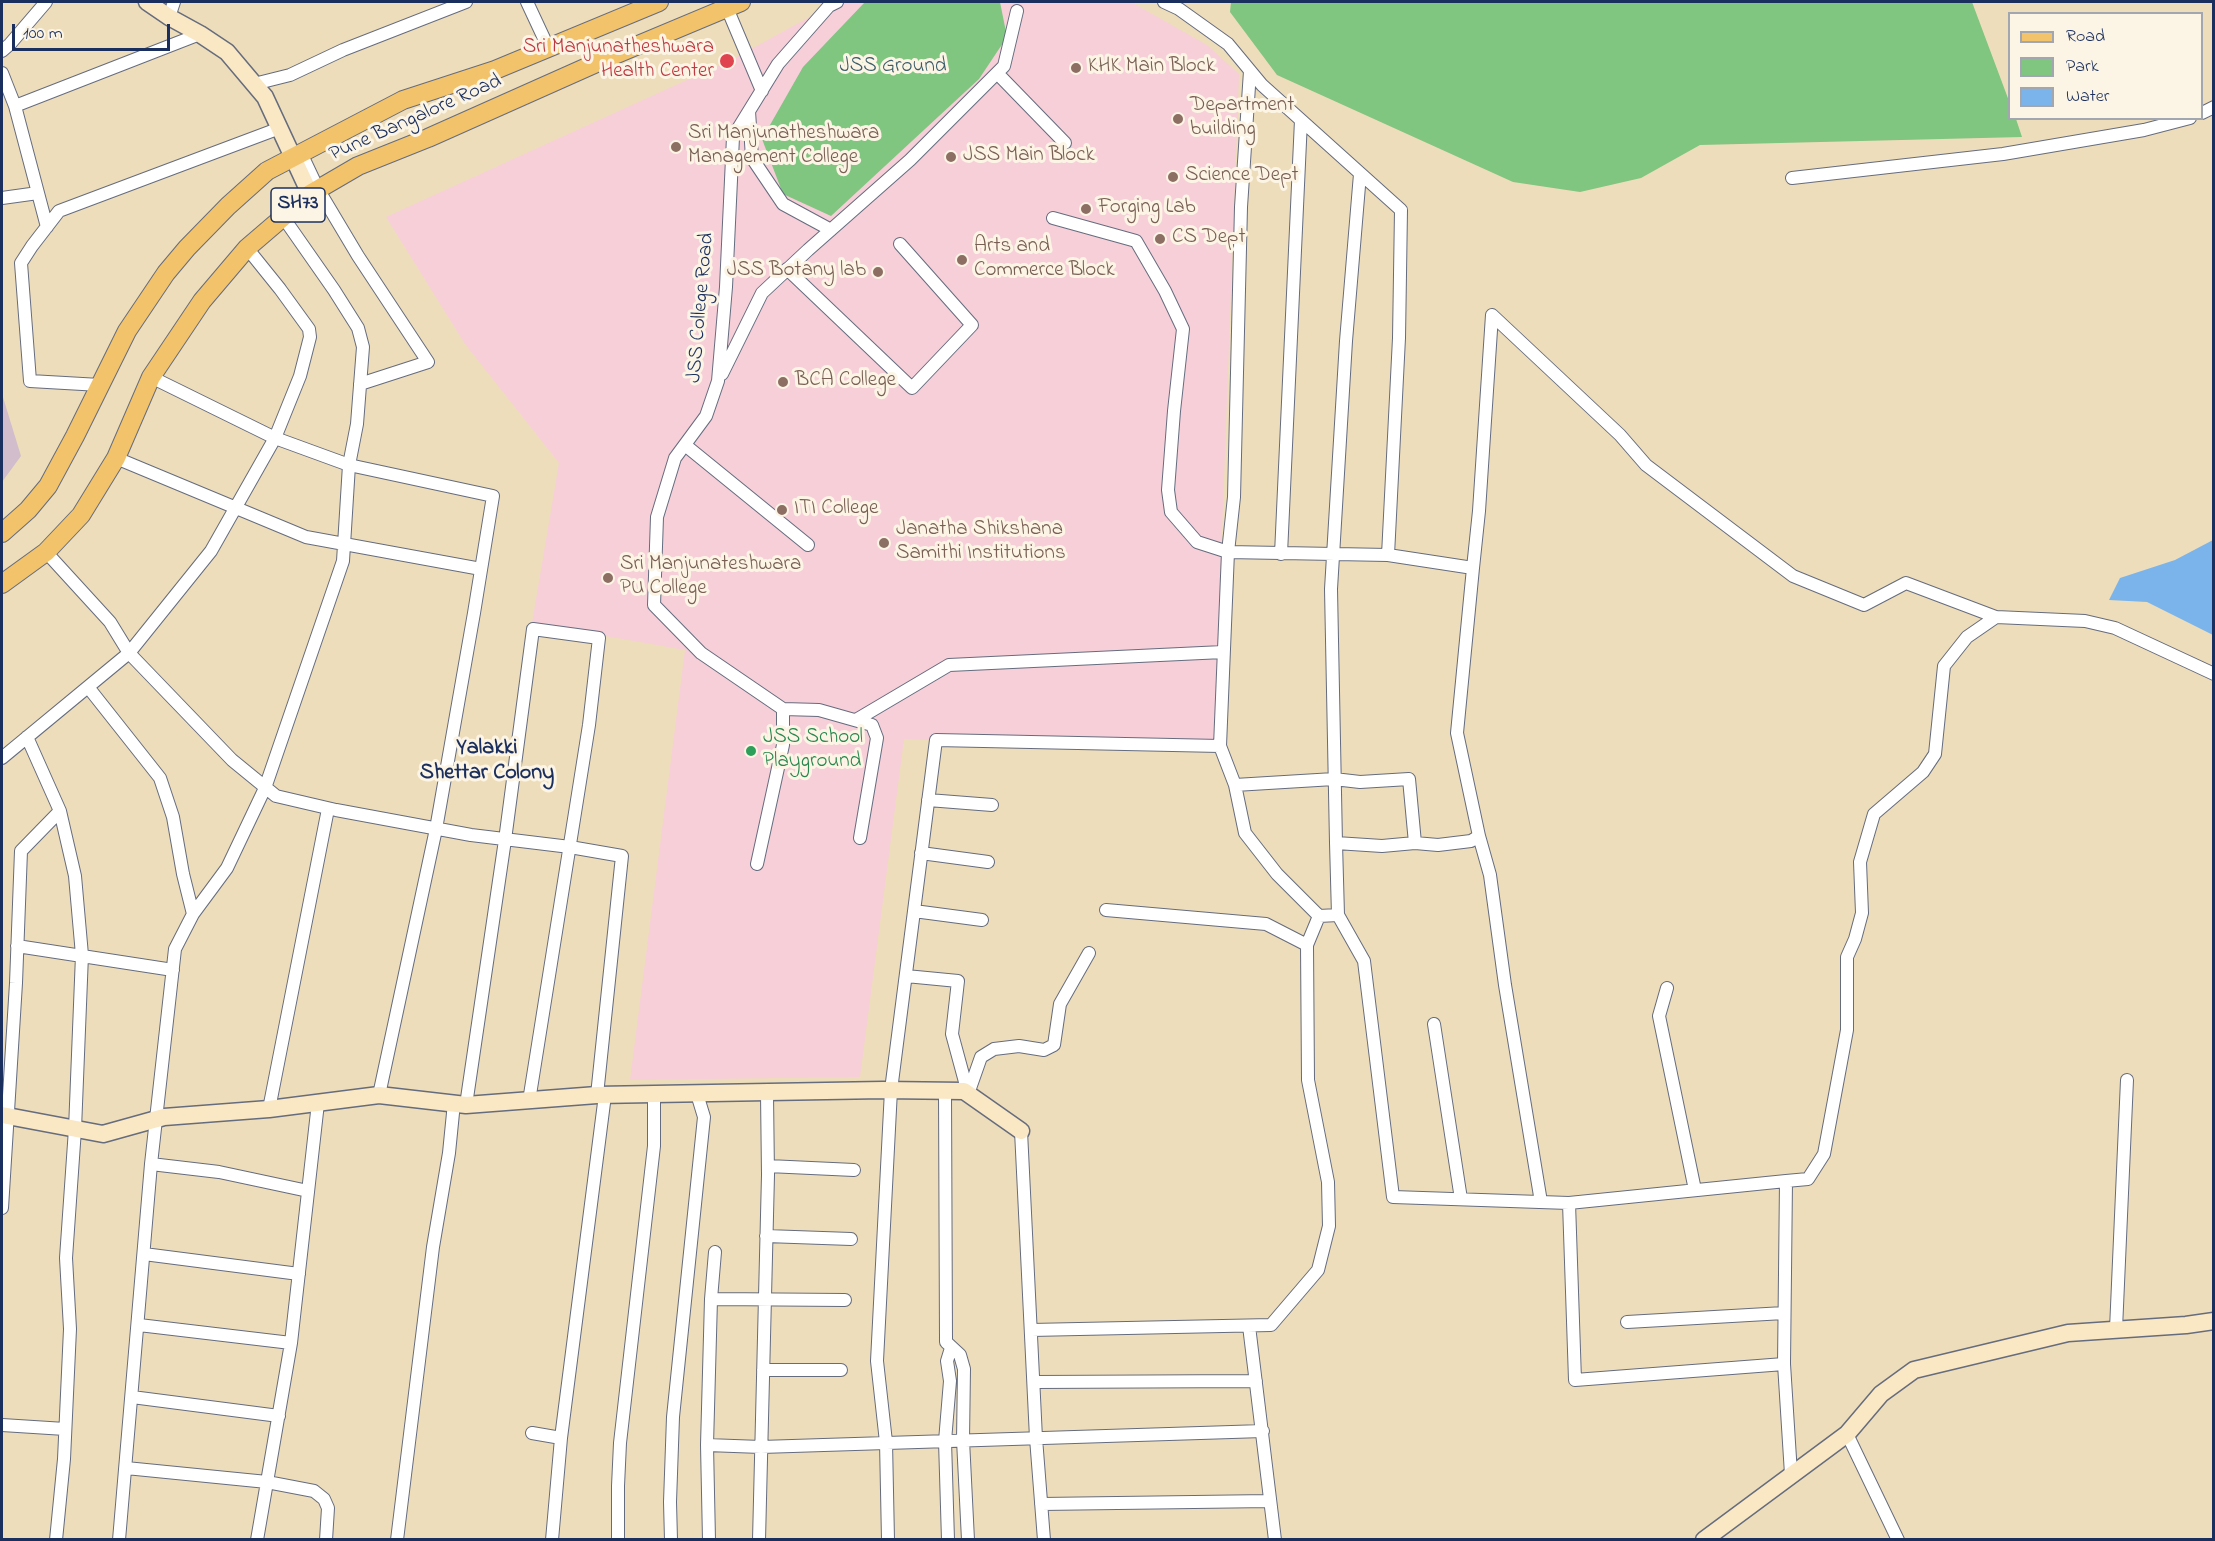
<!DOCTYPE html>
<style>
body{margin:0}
#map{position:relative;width:2215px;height:1541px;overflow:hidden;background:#eeddba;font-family:"Indie Flower",sans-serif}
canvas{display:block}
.frame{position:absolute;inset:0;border:3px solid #1b2f5e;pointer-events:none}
.legend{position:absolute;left:2008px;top:12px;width:195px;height:108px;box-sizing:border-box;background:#fcf5e5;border:2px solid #a2a6af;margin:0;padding:8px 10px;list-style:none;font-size:18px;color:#1b2f5e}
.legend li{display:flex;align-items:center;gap:12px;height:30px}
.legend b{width:30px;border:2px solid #a2a6af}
.scale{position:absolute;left:12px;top:24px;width:158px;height:27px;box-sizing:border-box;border:3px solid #1b2f5e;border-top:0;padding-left:8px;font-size:18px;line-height:21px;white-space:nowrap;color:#1b2f5e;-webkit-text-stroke:4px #fcf5e5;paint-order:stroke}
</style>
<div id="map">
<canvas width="2215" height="1541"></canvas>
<div class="frame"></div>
<ul class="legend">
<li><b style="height:8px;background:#f2c36a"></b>Road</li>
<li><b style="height:16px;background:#80c580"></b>Park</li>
<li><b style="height:16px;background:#7bb4eb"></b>Water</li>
</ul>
<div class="scale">100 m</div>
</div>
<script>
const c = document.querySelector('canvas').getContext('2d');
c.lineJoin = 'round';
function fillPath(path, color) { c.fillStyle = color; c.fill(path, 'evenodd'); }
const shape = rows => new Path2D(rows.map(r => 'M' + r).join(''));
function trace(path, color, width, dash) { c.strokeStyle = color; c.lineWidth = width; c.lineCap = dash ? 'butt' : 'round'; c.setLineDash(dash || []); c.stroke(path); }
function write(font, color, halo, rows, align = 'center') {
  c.font = font + ' "Indie Flower",sans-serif'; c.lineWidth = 6; c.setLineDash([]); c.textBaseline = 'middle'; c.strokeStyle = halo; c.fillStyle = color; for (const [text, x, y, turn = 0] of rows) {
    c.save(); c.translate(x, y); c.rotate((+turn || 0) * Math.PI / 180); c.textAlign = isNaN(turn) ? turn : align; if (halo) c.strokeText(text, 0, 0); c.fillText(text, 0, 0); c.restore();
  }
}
fillPath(shape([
 [837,2,1131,2,1207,45,1239,74,1214,748,904,739,860,1077,630,1080,685,650,532,623,559,463,465,344,386,217,733,59]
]), '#f6cfd9');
fillPath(shape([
 [2,394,21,456,2,482]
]), '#d1bdcb');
fillPath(shape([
 [865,2,1000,2,1007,37,979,79,831,216,783,194,762,139,803,67],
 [1231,2,1972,2,2009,101,2010,118,2016,119,2022,137,1700,145,1641,178,1580,192,1513,182,1277,75,1230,12]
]), '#80c580');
fillPath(shape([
 [2213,540,2213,635,2147,602,2109,600,2120,578,2175,560]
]), '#7bb4eb');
const street = shape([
 [527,2,548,47],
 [727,8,762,91],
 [169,17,174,2],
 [2,51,10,44,46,2],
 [1250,71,1241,207,1234,497,1228,552,1220,746,1235,785,1334,779,1360,782,1409,779,1415,843],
 [2,73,15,106,47,227],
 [997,73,1065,143],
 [254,84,290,75,343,50,466,2],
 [15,106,200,34],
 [749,111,752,158,783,204,831,230],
 [2202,113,2214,107],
 [301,153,318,189,358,256,428,362,360,384],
 [1360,174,1346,341,1331,589,1336,843,1338,915,1364,961,1393,1197,1569,1203,1786,1181,1784,1364,1791,1474],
 [1792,178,2003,154,2144,130,2190,118],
 [2,198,38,193],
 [1053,218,1136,241,1165,291,1183,329,1174,411,1168,490,1171,512,1197,542,1228,552,1388,555,1399,338,1401,210,1262,85,1228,44,1179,9,1164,2],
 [787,269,912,388,972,325,900,244],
 [722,374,762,293,808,250,910,160,1004,66,1017,11],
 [151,377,275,438,349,465,493,496,474,613,436,829,379,1095],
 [100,385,30,381,21,263,32,246,59,211,280,128],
 [685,445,808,545],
 [116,458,306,537,481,569],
 [46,552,110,622,129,653,232,760,276,796,336,810,471,835,570,847,622,856,597,1095],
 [1281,554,1301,120],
 [1388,555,1473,568,1479,511,1492,315,1620,435,1646,465,1793,576,1864,605,1906,583,1996,617,2085,621,2115,628,2214,674],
 [88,687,160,778,173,817,183,874,193,914],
 [783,709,819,710,872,725,877,738,860,838],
 [856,720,949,665,1223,652],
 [27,737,60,811,75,876,82,955,75,1129,66,1258,70,1329,64,1459,56,1540],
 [2,758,129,653,211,551,275,438,300,376,310,337,309,329,280,289,247,248],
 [1235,785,1245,833,1277,874,1319,916],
 [928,800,992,805],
 [1479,836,1490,875,1505,985,1541,1202],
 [1336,843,1382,846,1415,843,1438,845,1471,841,1479,836,1457,733,1473,568],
 [921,853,988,862],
 [757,864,783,745,783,709,701,653,654,605,657,517,675,458,706,416,718,381,726,287,733,137,778,64,829,6,837,2],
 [1106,910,1266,924,1307,945],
 [914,911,982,920],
 [17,946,173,970],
 [906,976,958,981,952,1034,968,1093],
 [1667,988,1659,1016,1695,1190],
 [1434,1024,1461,1199],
 [945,1091,946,1342,960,1355,964,1369,963,1440,968,1540],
 [968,1094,981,1057,994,1049,1019,1046,1044,1050,1054,1045,1060,1004,1089,953],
 [466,1105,505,840,533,629,599,638,589,725,529,1101],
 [269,1109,328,809],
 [1021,1131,1036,1438,1044,1540],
 [151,1164,219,1172,308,1191],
 [768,1166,854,1170],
 [1786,1181,1808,1179,1824,1154,1847,1030,1847,957,1855,939,1862,913,1860,862,1874,814,1923,772,1935,754,1944,666,1967,637,1996,617],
 [1569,1203,1575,1380,1784,1364],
 [2,1208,16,983,21,851,60,811],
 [766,1236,851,1239],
 [144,1254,299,1274],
 [711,1299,845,1300],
 [1627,1322,1784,1313],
 [139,1325,291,1343],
 [1249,1326,1275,1540],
 [2116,1329,2127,1080],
 [1031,1330,1271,1325,1318,1270,1329,1226,1328,1182,1308,1080,1307,945,1319,916,1338,915],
 [763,1370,841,1370],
 [1034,1382,1256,1381],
 [132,1397,279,1416],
 [2,1425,65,1429],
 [532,1433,561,1438],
 [1847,1434,1898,1540],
 [707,1445,761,1447,1263,1431],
 [126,1468,267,1482,314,1491,324,1499,328,1508,326,1540],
 [1041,1504,1270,1501],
 [119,1540,151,1164,175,949,193,914,227,868,265,788,343,561,349,465,357,424,363,347,358,328,334,290,283,217],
 [257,1540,291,1343,318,1103],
 [397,1540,433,1247,449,1153,454,1103],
 [552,1540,561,1438,605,1095],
 [618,1540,618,1486,620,1443,654,1146,654,1095],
 [671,1540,670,1502,673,1417,704,1117,697,1094],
 [709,1540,707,1445,711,1299,715,1252],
 [759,1540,768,1175,767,1094],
 [888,1540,886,1442,877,1361,891,1090,936,740,1220,746],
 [948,1540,945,1441,950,1381,947,1361,951,1348]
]);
const secondary = shape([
 [147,2,169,17,200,34,227,52,265,97,310,194],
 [2,1115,103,1134,164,1117,269,1109,379,1095,466,1105,597,1095,883,1090,964,1091,1021,1131],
 [1704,1540,1847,1434,1881,1394,1914,1370,2068,1333,2186,1325,2214,1321]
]);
const primary = shape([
 [2,533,28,510,48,486,75,436,127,331,166,273,187,248,228,206,267,171,403,100,495,70,659,2],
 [2,584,46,552,81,515,116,458,151,377,202,301,247,248,310,194,358,166,428,138,612,56,741,2]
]);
trace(street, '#656c7e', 14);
trace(secondary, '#656c7e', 19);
trace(primary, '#656c7e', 20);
trace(street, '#fff', 12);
trace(secondary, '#fae7c3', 16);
trace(primary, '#f2c36a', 18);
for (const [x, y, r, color] of [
 [727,61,8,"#e0444e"],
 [1076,68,6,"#8d6e63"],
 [1178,119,6,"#8d6e63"],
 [676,147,6,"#8d6e63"],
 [951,157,6,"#8d6e63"],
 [1173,177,6,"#8d6e63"],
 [1086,209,6,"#8d6e63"],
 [1160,239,6,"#8d6e63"],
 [962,260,6,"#8d6e63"],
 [878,272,6,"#8d6e63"],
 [783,382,6,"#8d6e63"],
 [782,510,6,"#8d6e63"],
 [884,543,6,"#8d6e63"],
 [608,578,6,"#8d6e63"],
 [751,751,6,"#2e9e5b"]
]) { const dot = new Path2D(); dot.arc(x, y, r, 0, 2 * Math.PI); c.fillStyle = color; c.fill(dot); trace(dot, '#fcf5e5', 2); }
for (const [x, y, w] of [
 [298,205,54]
]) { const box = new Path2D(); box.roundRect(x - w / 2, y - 17, w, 34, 4.5); c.fillStyle = '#fcf5e5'; c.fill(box); trace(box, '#1b2f5e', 1.5); }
write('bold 20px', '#1b2f5e', null, [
 ["SH73",298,205]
]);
write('21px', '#be3a42', '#fcf5e5', [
 ["Sri Manjunatheshwara",714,49],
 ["Health Center",714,73]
], 'right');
write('21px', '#395c68', '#fcf5e5', [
 ["JSS Ground",893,68]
]);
write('21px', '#785e54', '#fcf5e5', [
 ["KHK Main Block",1088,68],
 ["Department",1190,107],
 ["building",1190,131],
 ["Sri Manjunatheshwara",688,135],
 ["Management College",688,159],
 ["JSS Main Block",963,157],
 ["Science Dept",1185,177],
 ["Forging Lab",1098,209],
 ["CS Dept",1172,239],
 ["Arts and",974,248],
 ["Commerce Block",974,272],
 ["JSS Botany lab",866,272,"right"],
 ["BCA College",795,382],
 ["ITI College",794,510],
 ["Janatha Shikshana",896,531],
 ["Samithi Institutions",896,555],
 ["Sri Manjunateshwara",620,566],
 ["PU College",620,590]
], 'left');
write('21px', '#1b2f5e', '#fcf5e5', [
 ["Pune Bangalore Road",416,119,-24],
 ["JSS College Road",702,308,-85]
]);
write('21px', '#27864d', '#fcf5e5', [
 ["JSS School",763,739],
 ["Playground",763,763]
], 'left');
write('bold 22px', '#1b2f5e', '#fcf5e5', [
 ["Yalakki",487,749],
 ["Shettar Colony",487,774]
]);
</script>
